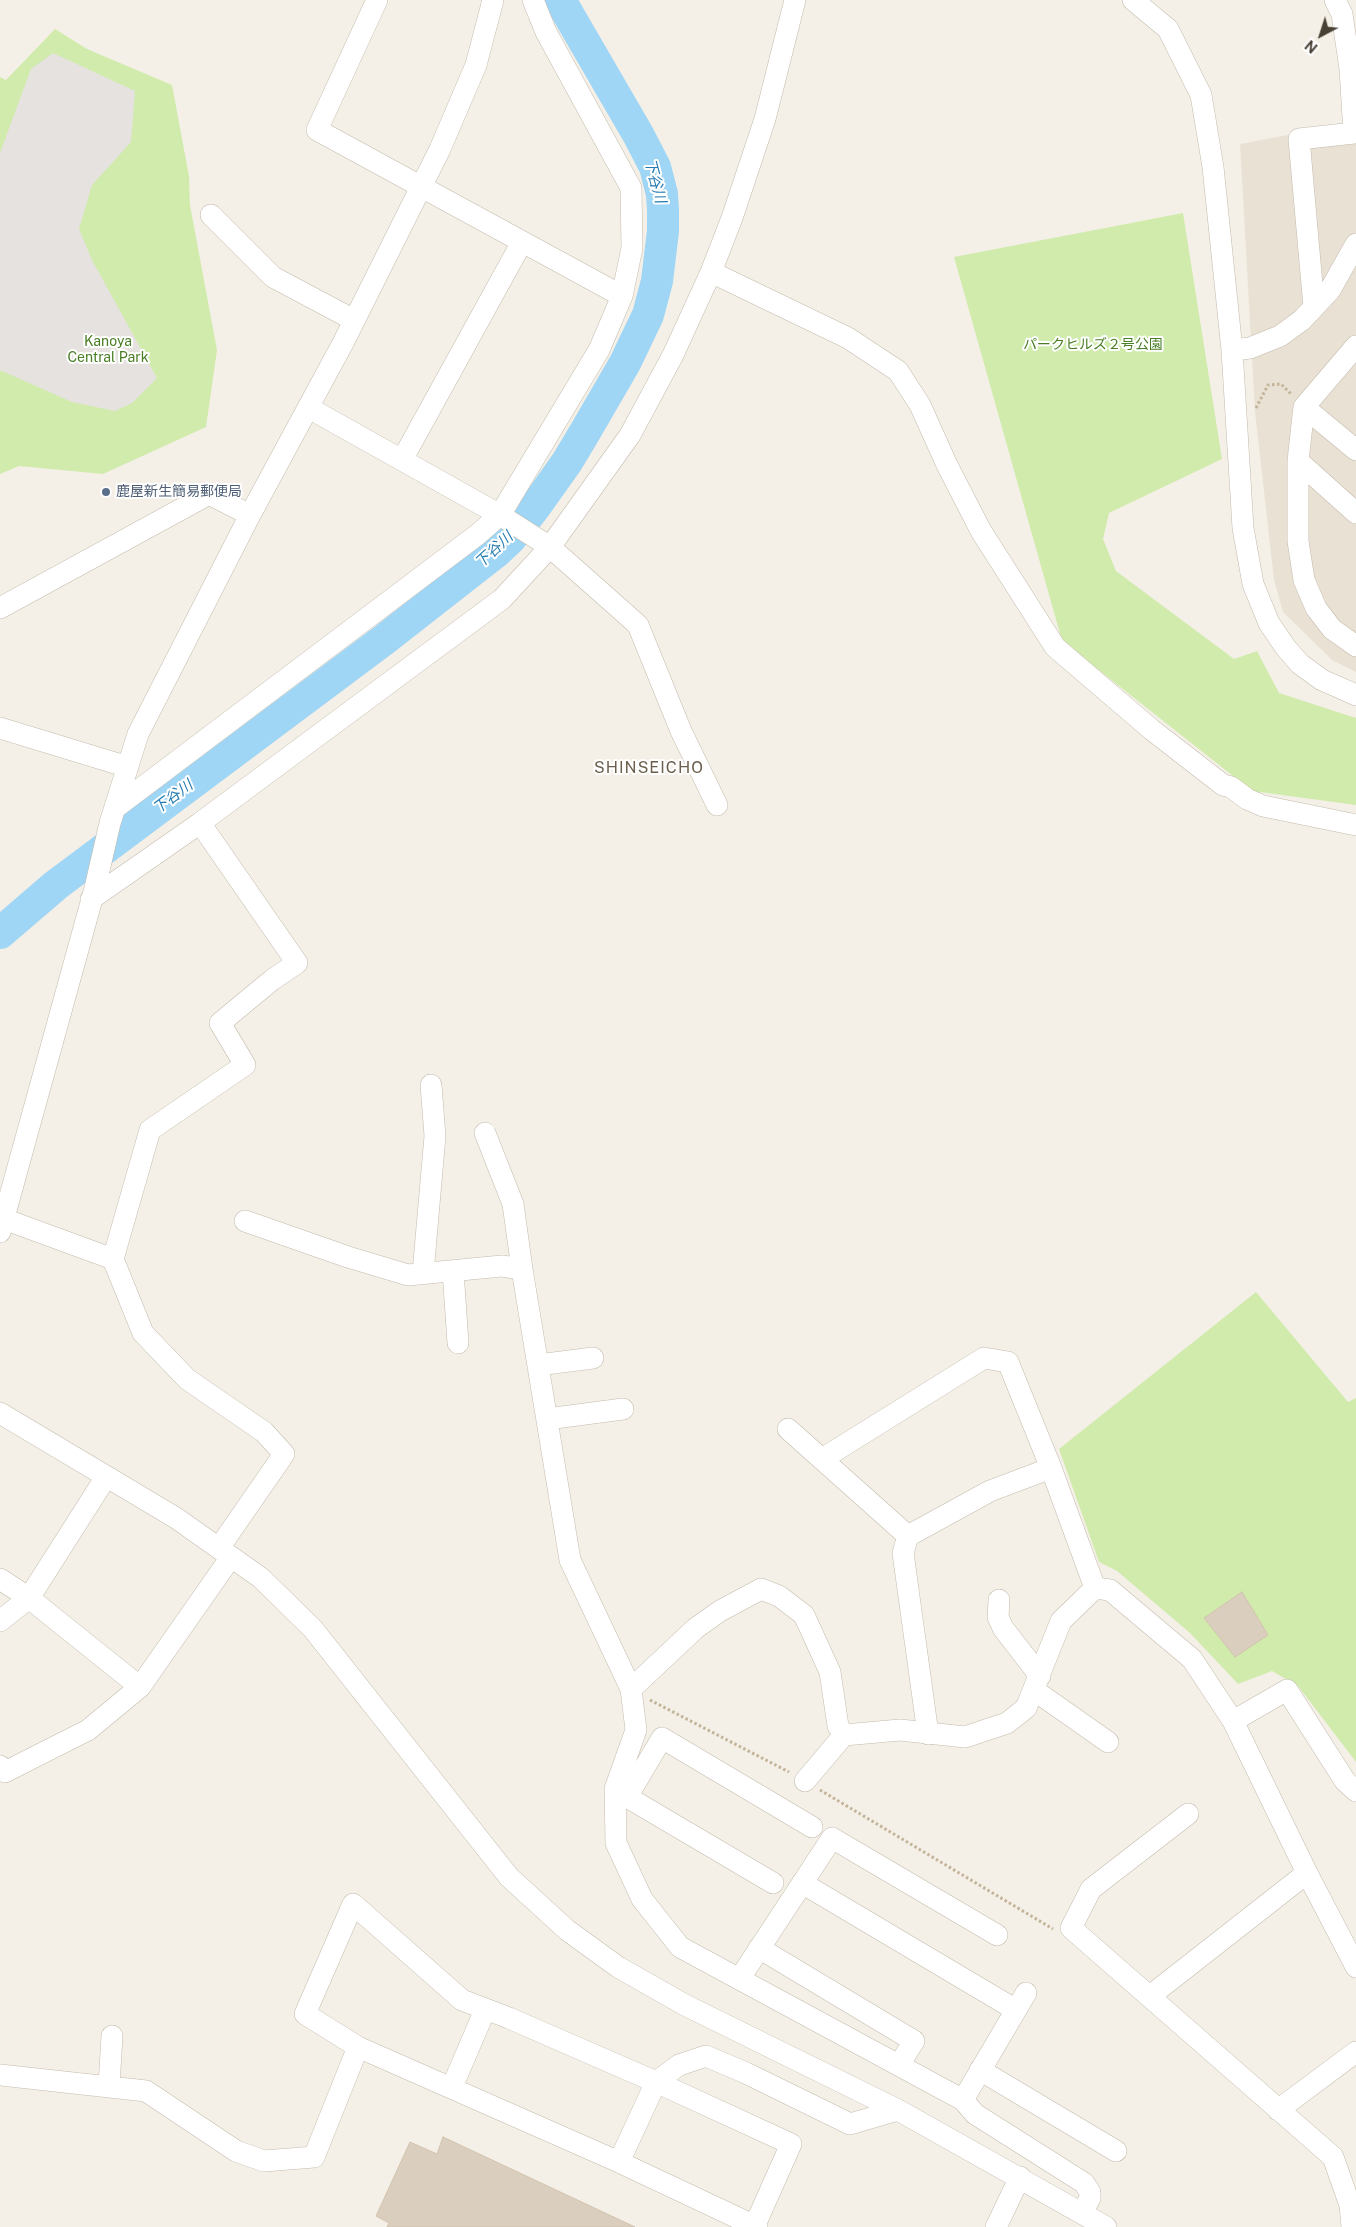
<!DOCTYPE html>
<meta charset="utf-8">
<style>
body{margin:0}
#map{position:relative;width:1356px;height:2227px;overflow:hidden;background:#f4f0e7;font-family:"Public Sans",sans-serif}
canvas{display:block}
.north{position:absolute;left:1296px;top:10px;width:50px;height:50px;-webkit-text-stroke:4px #fff;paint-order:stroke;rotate:220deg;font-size:14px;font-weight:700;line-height:20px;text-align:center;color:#484035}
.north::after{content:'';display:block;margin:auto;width:18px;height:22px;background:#484035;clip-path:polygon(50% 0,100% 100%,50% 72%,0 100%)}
</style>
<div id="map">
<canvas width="1356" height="2227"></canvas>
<div class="north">N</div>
</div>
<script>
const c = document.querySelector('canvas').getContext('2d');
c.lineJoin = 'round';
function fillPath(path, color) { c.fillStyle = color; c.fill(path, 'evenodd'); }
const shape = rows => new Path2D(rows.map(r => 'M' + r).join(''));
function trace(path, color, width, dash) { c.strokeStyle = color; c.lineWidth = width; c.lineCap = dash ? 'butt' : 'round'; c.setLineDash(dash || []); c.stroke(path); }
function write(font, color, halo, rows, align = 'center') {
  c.font = font + ' "Public Sans","Noto Sans JP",sans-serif'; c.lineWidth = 4; c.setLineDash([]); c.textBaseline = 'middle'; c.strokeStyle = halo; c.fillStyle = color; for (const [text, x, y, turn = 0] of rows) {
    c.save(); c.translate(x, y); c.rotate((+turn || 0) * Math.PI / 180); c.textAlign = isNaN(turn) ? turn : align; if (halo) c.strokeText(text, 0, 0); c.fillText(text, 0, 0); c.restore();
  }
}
fillPath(shape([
 [1356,122,1356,672,1332,660,1283,612,1274,580,1255,412,1240,144]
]), '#e9e2d4');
fillPath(shape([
 [55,29,87,49,172,85,189,176,190,205,217,350,206,427,103,474,19,466,0,474,0,77,6,80],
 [1183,213,1222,459,1109,513,1103,539,1116,571,1234,659,1257,651,1279,693,1356,718,1356,805,1252,791,1062,641,954,257],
 [1256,1292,1348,1402,1356,1398,1356,1762,1298,1686,1272,1671,1238,1684,1190,1633,1117,1571,1099,1562,1059,1449]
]), '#d1ebad');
fillPath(shape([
 [53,53,135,91,131,142,92,185,79,229,92,260,157,378,132,403,115,411,72,402,0,370,0,153,31,69]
]), '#e5e2df');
trace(shape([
 [0,933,56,885,385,639,495,553,511,538,535,507,567,462,585,432,625,363,648,315,657,281,663,231,663,210,662,194,655,167,639,136,560,0]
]), '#9fd5f5', 32);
const building = shape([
 [1242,1592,1268,1635,1235,1657,1204,1618,1242,1592],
 [443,2137,635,2227,387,2227,389,2223,376,2216,410,2142,437,2154,443,2137]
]);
fillPath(building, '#dacebe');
trace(building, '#d2c3ae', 1);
const minor = shape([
 [377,0,317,130,622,296],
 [1133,0,1168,29,1201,95,1213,167,1232,350,1243,528,1253,584,1269,623,1286,648,1300,664,1322,680,1356,695],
 [211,215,273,277,354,320],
 [711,272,848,338,898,371,920,405,947,465,981,531,1055,647,1152,730,1223,785,1231,787,1247,799,1263,806,1356,825],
 [1314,307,1299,139,1354,133,1350,69,1342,14,1335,0],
 [1356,346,1304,407,1356,450],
 [1232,350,1250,348,1280,336,1302,320,1330,290,1356,244],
 [1304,407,1298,461,1298,541,1304,580,1316,608,1332,629,1356,646],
 [309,408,500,515,550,547,638,625,681,731,717,805],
 [402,460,522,242],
 [1298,461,1356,513],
 [0,608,209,494,250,515],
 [0,728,128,767],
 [115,808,477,535,500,515,599,350,622,296,632,248,631,188,546,32,533,0],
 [91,899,200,823,502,599,550,547,630,435,673,355,711,272,732,218,765,119,795,0],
 [485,1133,513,1204,522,1269],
 [4,1219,113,1259,143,1333,187,1379,264,1432,284,1454,219,1548],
 [245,1221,348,1257,408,1275,502,1266,522,1269,570,1560,631,1689,636,1730,615,1789,616,1843,642,1899,680,1947,963,2100,975,2114,1084,2183,1090,2192,1090,2198,1082,2213],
 [0,1232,95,888,110,823,138,734,250,515,343,343,440,149,476,65,493,0],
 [113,1259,150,1130,245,1065,220,1023,272,980,297,963,200,823],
 [453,1271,458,1343],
 [423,1273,435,1136,431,1085],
 [538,1365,593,1358],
 [0,1413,176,1518,261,1578,313,1629,509,1877,567,1930,618,1967,685,2005,898,2110,1106,2227],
 [547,1419,623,1409],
 [788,1429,908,1536],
 [0,1579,29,1598,140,1687],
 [1095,1588,1110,1590,1192,1659,1233,1721,1287,1690,1345,1781,1356,1791],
 [999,1600,998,1617,1003,1628,1040,1676],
 [0,1621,29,1598,106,1477],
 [631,1689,696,1628,720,1611,761,1589,779,1596,804,1615,830,1672,838,1726,844,1735],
 [1034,1690,1108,1742],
 [1233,1721,1307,1873,1356,1967],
 [928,1734,903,1553,908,1536,990,1491,1051,1468],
 [0,1766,5,1772,88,1730,140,1687,231,1557],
 [805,1781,844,1735,900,1730,965,1737,1007,1723,1026,1708,1061,1621,1095,1588,1051,1468,1008,1362,984,1358,822,1459],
 [615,1797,627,1797,773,1883],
 [627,1797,662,1738,812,1827],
 [1188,1814,1091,1889,1071,1928,1333,2157,1350,2205,1352,2227],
 [802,1883,1016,2010],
 [759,1948,914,2041,899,2065],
 [740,1978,832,1838,997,1935],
 [1150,1996,1307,1873],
 [358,2047,305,2014,353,1904,462,2000,509,2018,656,2082,791,2144,755,2225],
 [980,2070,1116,2151],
 [0,2075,146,2091,236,2151,264,2161,314,2157,358,2047,619,2162,757,2227],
 [109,2086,112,2036],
 [452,2087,485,2010],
 [963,2100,1026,1993],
 [1278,2110,1356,2052],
 [619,2162,656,2082,679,2065,706,2056,746,2073,850,2124,898,2110],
 [996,2227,1020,2177]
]);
trace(minor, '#c4baac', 22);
trace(shape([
 [1256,408,1268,385,1281,384,1291,394],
 [650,1700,789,1772],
 [820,1790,1053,1929]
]), '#c3b399', 3, [2.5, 2.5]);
trace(minor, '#fff', 21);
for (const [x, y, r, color] of [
 [106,492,5,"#5c6f8a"]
]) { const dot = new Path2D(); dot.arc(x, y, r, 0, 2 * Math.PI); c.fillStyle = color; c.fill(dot); trace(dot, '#fff', 2); }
write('14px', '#497e24', '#fff', [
 ["Kanoya",108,342],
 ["Central Park",108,358],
 ["パークヒルズ２号公園",1093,345]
]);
write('14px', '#4e5e75', '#fff', [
 ["鹿屋新生簡易郵便局",116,492]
], 'left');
write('italic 15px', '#267cb2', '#fff', [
 ["下谷川",655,181,75],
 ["下谷川",494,550,-43],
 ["下谷川",173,797,-37]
]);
c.letterSpacing = '1px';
write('16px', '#6b5e4c', '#fff', [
 ["SHINSEICHO",649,768]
]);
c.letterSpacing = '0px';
</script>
